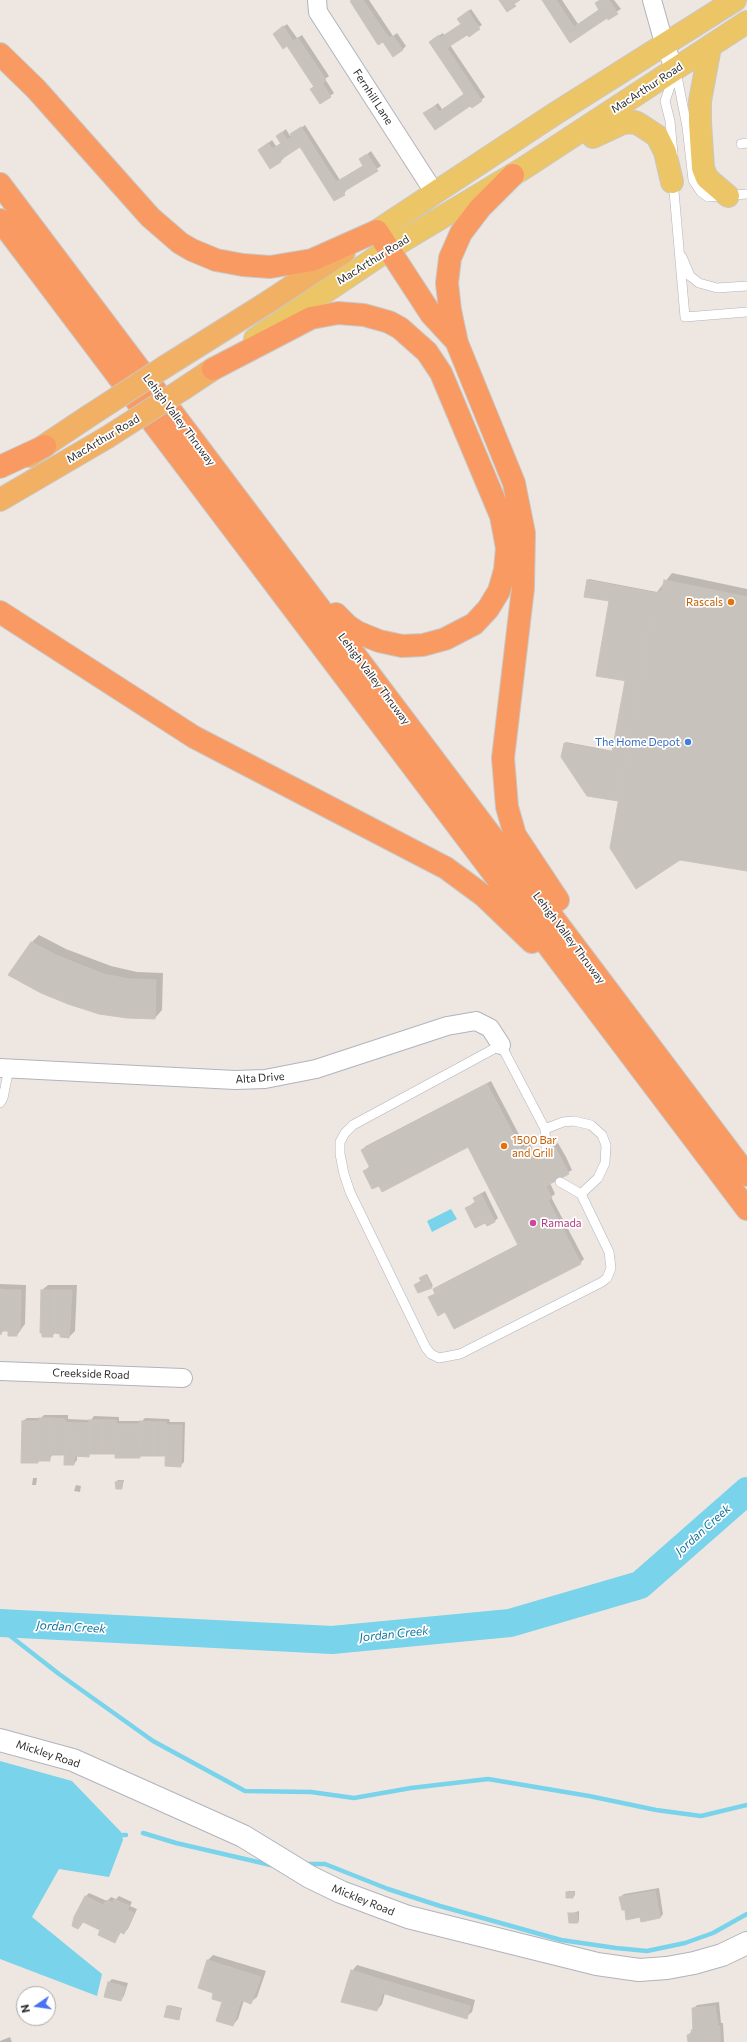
<!DOCTYPE html>
<style>
body{margin:0}
#map{position:relative;width:747px;height:2042px;overflow:hidden;background:#eee7e1;font-family:Commissioner,sans-serif}
canvas{display:block}
.north{position:absolute;left:16px;top:1986px;width:40px;height:40px;box-sizing:border-box;background:#fff;border:1px solid #ababab;border-radius:50%;rotate:257deg;font-size:11px;font-weight:700;line-height:16px;text-align:center;color:#2d2d2d}
.north::after{content:'';display:block;margin:auto;width:14px;height:18px;background:#4872f4;clip-path:polygon(50% 0,100% 100%,50% 72%,0 100%)}
</style>
<div id="map">
<canvas width="747" height="2042"></canvas>
<div class="north">N</div>
</div>
<script>
const c = document.querySelector('canvas').getContext('2d');
c.lineJoin = 'round';
function fillPath(path, color) { c.fillStyle = color; c.fill(path, 'evenodd'); }
const shape = rows => new Path2D(rows.map(r => 'M' + r).join(''));
function trace(path, color, width, dash) { c.strokeStyle = color; c.lineWidth = width; c.lineCap = dash ? 'butt' : 'round'; c.setLineDash(dash || []); c.stroke(path); }
function write(font, color, halo, rows, align = 'center') {
  c.font = font + ' Commissioner,sans-serif'; c.lineWidth = 3.5; c.setLineDash([]); c.textBaseline = 'middle'; c.strokeStyle = halo; c.fillStyle = color; for (const [text, x, y, turn = 0] of rows) {
    c.save(); c.translate(x, y); c.rotate((+turn || 0) * Math.PI / 180); c.textAlign = isNaN(turn) ? turn : align; if (halo) c.strokeText(text, 0, 0); c.fillText(text, 0, 0); c.restore();
  }
}
fillPath(shape([
 [451,1209,457,1219,432,1232,427,1221],
 [0,1761,72,1781,121,1832,123,1840,109,1877,59,1869,32,1917,102,1974,97,1996,0,1959]
]), '#78d3eb');
fillPath(shape([
 [353,0,369,0,393,36,397,33,406,46,402,50,383,41],
 [543,0,562,0,578,24,600,9,596,4,600,0,614,0,621,9,570,42],
 [471,9,482,25,450,45,485,97,472,107,471,105,435,129,425,113,438,103,442,109,465,94,434,39,443,33,444,35,461,24,458,19],
 [287,24,297,38,302,35,329,76,325,79,334,93,330,96,311,89,314,86,288,45,274,34],
 [305,125,340,180,364,165,360,160,371,151,381,166,347,189,344,194,300,146,284,156,284,158,281,161,270,168,259,150,272,140,276,146,281,143,277,136,281,133,286,129,290,136],
 [672,573,747,589,747,870,680,859,620,798,617,800,565,744,566,742,613,751,626,680,610,601,587,581,589,579,657,592],
 [39,935,66,949,111,966,137,972,163,973,162,1010,155,1018,9,974,32,942],
 [491,1081,525,1146,530,1143,535,1155,558,1143,566,1157,572,1170,550,1183,555,1194,551,1197,584,1259,580,1263,445,1311,430,1297,436,1293,434,1290,438,1286,519,1244,468,1146,379,1184,364,1171,370,1166,362,1150,366,1146],
 [485,1191,498,1218,494,1222,486,1221,466,1208,476,1201,474,1198,478,1195],
 [427,1274,433,1286,419,1292,415,1285,422,1280,421,1278,422,1276],
 [0,1284,26,1285,25,1324,17,1335,9,1330,5,1330,0,1334],
 [48,1285,77,1285,75,1331,69,1337,56,1332,52,1336,42,1290],
 [44,1415,68,1415,68,1419,91,1420,94,1416,119,1417,119,1421,142,1421,145,1418,169,1419,170,1422,185,1422,184,1462,180,1466,166,1455,116,1457,116,1454,91,1453,88,1456,77,1456,77,1460,74,1464,65,1454,53,1454,49,1460,23,1421,27,1418,41,1418],
 [33,1478,37,1478,36,1485,32,1485],
 [118,1480,124,1480,122,1488,116,1482],
 [76,1485,81,1486,80,1492,74,1491],
 [659,1888,663,1914,660,1918,641,1916,626,1909,620,1897,624,1894],
 [568,1891,575,1891,575,1895,573,1897,567,1892],
 [89,1893,107,1901,111,1897,116,1899,119,1896,132,1902,130,1906,137,1909,128,1929,124,1932,122,1931,114,1942,102,1930,86,1896],
 [579,1911,579,1920,578,1922,569,1914],
 [213,1955,266,1971,257,1997,251,2002,244,2000,238,2019,233,2025,223,2001,215,1992,208,1960],
 [357,1965,475,2000,472,2012,466,2017,385,1993,382,2004,377,2010,352,1971],
 [112,1979,128,1983,124,1996,121,2000,109,1982],
 [719,2002,721,2023,723,2023,724,2042,689,2042,688,2035,694,2029,693,2009,697,2005],
 [169,2005,182,2008,179,2019,168,2007],
 [10,2037,12,2042,0,2042,0,2041]
]), '#0003');
trace(shape([
 [0,1628,59,1674,153,1741,245,1791,311,1792,354,1798,411,1788,488,1779,589,1796,656,1810,701,1816,747,1805],
 [143,1833,176,1843,275,1866],
 [117,1835,126,1835],
 [305,1864,325,1864,388,1889,440,1906,561,1940,616,1948,647,1951,685,1943,713,1933,747,1914]
]), '#78d3eb', 4.5);
trace(shape([
 [0,1623,332,1640,510,1623,640,1585,747,1491]
]), '#78d3eb', 28);
const building = shape([
 [352,0,363,0,389,38,393,36,403,50,393,57,383,42,378,45,350,1,352,0],
 [499,0,520,0,514,4,516,6,507,12,499,0],
 [542,0,556,0,574,27,599,10,595,3,600,0,609,0,618,14,608,20,607,18,570,43,542,0],
 [468,11,480,29,469,37,467,35,447,48,482,101,472,108,470,106,435,130,423,113,435,106,439,112,464,94,429,42,439,35,440,38,461,24,457,19,468,11],
 [283,26,293,41,298,38,326,80,322,83,331,97,320,104,310,89,314,87,287,46,283,49,273,34,283,26],
 [301,127,336,182,363,166,359,159,367,154,378,171,343,192,345,195,334,201,300,147,280,160,281,162,270,169,258,150,268,143,272,149,281,144,276,136,282,132,287,140,292,137,290,134,301,127],
 [587,580,655,593,639,683,596,676,609,601,584,597,587,580],
 [664,580,747,597,747,871,680,860,636,889,610,848,655,593,662,591,664,580],
 [625,681,639,683,618,801,587,796,561,757,564,743,612,752,625,681],
 [31,942,58,956,103,974,129,979,156,980,155,1019,127,1018,99,1014,68,1004,41,993,8,975,31,942],
 [487,1084,521,1149,526,1146,532,1158,554,1146,562,1160,569,1174,546,1186,552,1198,548,1200,581,1264,454,1329,445,1312,438,1316,428,1297,435,1294,433,1289,518,1245,468,1147,382,1192,379,1186,372,1189,363,1171,370,1168,361,1150,487,1084],
 [481,1194,495,1222,487,1226,485,1223,475,1228,465,1208,476,1203,473,1198,481,1194],
 [426,1275,432,1288,418,1293,414,1285,421,1281,419,1278,426,1275],
 [0,1289,5,1290,4,1331,1,1331,1,1335,0,1289],
 [5,1290,21,1290,20,1331,17,1331,17,1336,8,1336,8,1331,4,1331,5,1290],
 [41,1290,55,1290,55,1333,52,1333,53,1337,42,1337,42,1333,40,1333,41,1290],
 [55,1290,72,1290,69,1338,60,1337,60,1334,55,1333,55,1290],
 [39,1418,51,1418,50,1461,38,1461,39,1418],
 [51,1418,65,1419,64,1455,50,1455,51,1418],
 [89,1420,102,1420,102,1454,89,1454,89,1420],
 [102,1420,116,1420,115,1454,102,1454,102,1420],
 [22,1421,39,1421,38,1463,21,1463,22,1421],
 [140,1421,153,1422,153,1456,139,1456,140,1421],
 [65,1422,75,1423,74,1465,64,1465,65,1422],
 [153,1422,166,1422,165,1456,153,1456,153,1422],
 [75,1423,89,1423,89,1457,74,1456,75,1423],
 [116,1424,128,1424,126,1458,115,1458,116,1424],
 [128,1424,140,1424,140,1458,126,1458,128,1424],
 [166,1425,182,1425,181,1467,165,1466,166,1425],
 [122,1481,122,1489,116,1489,115,1482,122,1481],
 [655,1891,660,1918,641,1922,640,1917,626,1920,625,1910,622,1910,619,1897,655,1891],
 [566,1892,574,1892,573,1898,566,1898,566,1892],
 [85,1896,103,1905,107,1900,113,1903,114,1899,129,1906,127,1910,134,1913,124,1934,120,1932,115,1943,98,1935,100,1930,83,1922,78,1929,72,1926,74,1917,85,1896],
 [568,1913,577,1913,578,1923,569,1923,568,1913],
 [207,1960,261,1977,251,2004,241,2000,233,2026,216,2021,222,2002,212,1999,213,1993,198,1988,207,1960],
 [351,1970,386,1981,377,2011,341,2002,351,1970],
 [386,1981,470,2006,467,2019,382,1993,386,1981],
 [108,1982,125,1987,121,2001,104,1997,108,1982],
 [167,2006,181,2009,179,2020,164,2017,167,2006],
 [715,2006,718,2026,720,2026,720,2042,688,2042,687,2035,692,2034,691,2030,693,2030,692,2008,715,2006]
]);
fillPath(building, '#c7c2bc');
trace(building, '#cac3ba', 1);
const service = shape([
 [676,71,687,127,693,180,701,192,708,197,747,194],
 [741,144,747,143],
 [673,154,670,121,665,101,674,75],
 [673,180,685,317,747,312],
 [682,257,690,276,699,283,717,288,747,286],
 [501,1045,545,1129,563,1122,574,1121,591,1125,602,1135,606,1145,605,1163,598,1178,581,1194,609,1252,611,1268,607,1278,602,1282,460,1354,439,1358,431,1354,426,1348,350,1192,344,1174,340,1154,340,1142,345,1133,353,1125,501,1045],
 [0,1103,3,1098,9,1068],
 [545,1129,546,1148],
 [560,1182,581,1194]
]);
const minor = shape([
 [317,0,318,12,434,192],
 [652,0,664,43,675,70],
 [0,1068,235,1080,265,1079,316,1069,447,1026,476,1021,490,1028,501,1045],
 [0,1371,183,1378]
]);
const tertiary = shape([
 [0,1740,73,1760,243,1836,310,1877,341,1892,408,1917,597,1964,639,1970,667,1968,694,1963,722,1955,747,1943]
]);
const primary = shape([
 [710,47,700,101,700,122,703,168,707,178,728,196],
 [593,137,623,123,635,122,642,126,657,136,665,152,672,182],
 [377,231,556,113,735,0],
 [255,339,389,249,524,168,747,22]
]);
const trunk = shape([
 [166,366,265,304,344,252],
 [183,389,213,369],
 [29,456,89,416],
 [0,500,106,438]
]);
const motorway = shape([
 [0,54,36,89,150,217,180,243,192,250,216,260,243,265,270,267,312,260,377,231,431,314,456,341],
 [513,175,480,208,461,233,450,258,447,283,450,310,457,343,514,483,524,533,523,588,503,758,507,807,515,835,558,900],
 [0,184,747,1175],
 [0,220,747,1209],
 [213,369,311,318,338,313,364,315,389,322,400,328,427,352,441,373,501,516,507,548,505,570,499,591,488,609,474,624,445,639,423,645,402,646,379,641,357,632,348,626,336,614],
 [0,467,45,446],
 [0,612,194,737,446,868,484,896,532,942]
]);
trace(service, '#b1b3bd', 10);
trace(minor, '#b1b3bd', 20);
trace(tertiary, '#b1b3bd', 24);
trace(primary, '#c8c8c8', 24);
trace(trunk, '#c8c8c8', 24);
trace(motorway, '#c8c8c8', 24);
trace(service, '#fff', 9);
trace(minor, '#fff', 18);
trace(tertiary, '#fff', 22);
trace(primary, '#ecc567', 22);
trace(trunk, '#f2b064', 22);
trace(motorway, '#f89a61', 22);
const trunkBridge = shape([
 [89,416,166,366],
 [106,438,183,389]
]);
trace(trunkBridge, '#c8c8c8', 24, []);
trace(trunkBridge, '#f2b064', 22);
for (const [x, y, r, color] of [
 [731,602,4,"#e8710a"],
 [688,742,4,"#3f7fe0"],
 [504,1146,4,"#e8710a"],
 [533,1223,4,"#d1479c"]
]) { const dot = new Path2D(); dot.arc(x, y, r, 0, 2 * Math.PI); c.fillStyle = color; c.fill(dot); trace(dot, '#fff', 1.5); }
write('11px', '#2d2d2d', '#fff', [
 ["MacArthur Road",647,88,-33],
 ["Fernhill Lane",373,97,57],
 ["MacArthur Road",373,260,-32],
 ["Lehigh Valley Thruway",179,420,53],
 ["MacArthur Road",103,439,-31],
 ["Lehigh Valley Thruway",374,679,53],
 ["Lehigh Valley Thruway",569,938,53],
 ["Alta Drive",260,1078,-4],
 ["Creekside Road",91,1374,2],
 ["Mickley Road",48,1754,18],
 ["Mickley Road",363,1900,22]
]);
write('11px', '#c56008', '#fff', [
 ["Rascals",723,602],
 ["1500 Bar",512,1140,"left"],
 ["and Grill",512,1153,"left"]
], 'right');
write('11px', '#366cbe', '#fff', [
 ["The Home Depot",680,742]
], 'right');
write('11px', '#b23c85', '#fff', [
 ["Ramada",541,1223]
], 'left');
write('italic 12px', '#13759c', '#fff', [
 ["Jordan Creek",703,1530,-42],
 ["Jordan Creek",71,1627,3],
 ["Jordan Creek",394,1634,-6]
]);
</script>
